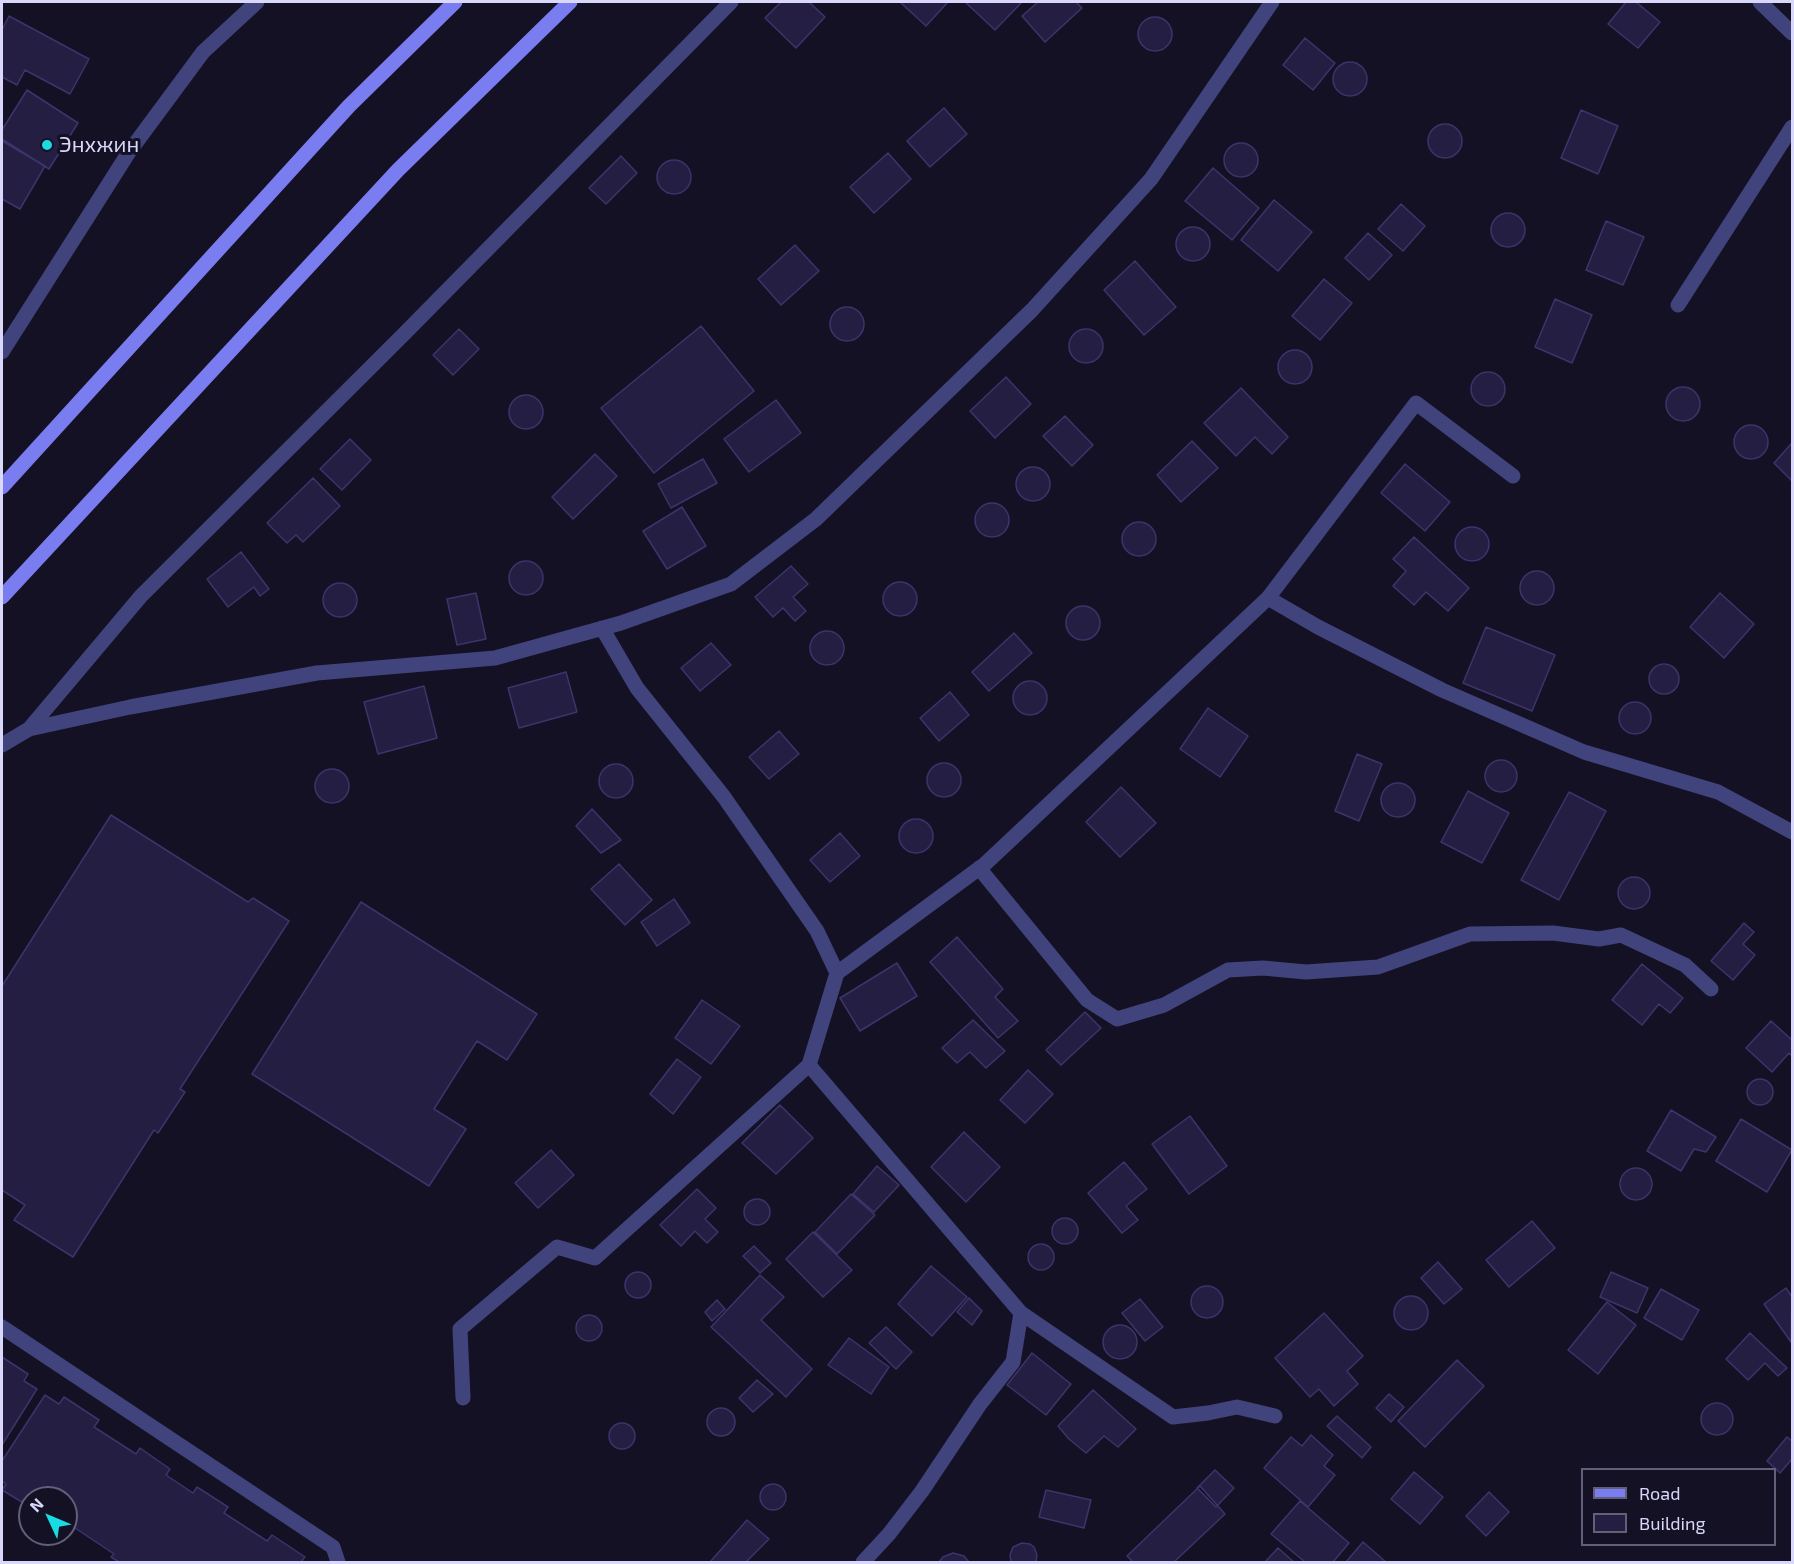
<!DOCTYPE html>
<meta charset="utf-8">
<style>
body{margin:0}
#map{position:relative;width:1794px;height:1564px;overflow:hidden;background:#131123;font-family:"Exo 2",sans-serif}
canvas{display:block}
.frame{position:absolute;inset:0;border:3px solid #d9d7fa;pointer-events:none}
.legend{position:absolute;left:1581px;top:1468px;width:195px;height:78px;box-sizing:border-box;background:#131123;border:2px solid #626079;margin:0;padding:8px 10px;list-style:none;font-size:18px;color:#d9d7fa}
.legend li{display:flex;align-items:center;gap:12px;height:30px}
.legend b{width:30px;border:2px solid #626079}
.north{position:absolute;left:18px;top:1486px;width:60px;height:60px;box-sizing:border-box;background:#131123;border:2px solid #626079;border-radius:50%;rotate:314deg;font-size:16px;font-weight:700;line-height:24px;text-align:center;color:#d9d7fa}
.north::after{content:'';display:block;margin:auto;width:21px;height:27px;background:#1adbe3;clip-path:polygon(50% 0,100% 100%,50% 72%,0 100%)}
</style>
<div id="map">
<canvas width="1794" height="1564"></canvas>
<div class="frame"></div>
<ul class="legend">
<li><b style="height:8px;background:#797def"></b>Road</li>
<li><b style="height:16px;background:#241f42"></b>Building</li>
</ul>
<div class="north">N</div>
</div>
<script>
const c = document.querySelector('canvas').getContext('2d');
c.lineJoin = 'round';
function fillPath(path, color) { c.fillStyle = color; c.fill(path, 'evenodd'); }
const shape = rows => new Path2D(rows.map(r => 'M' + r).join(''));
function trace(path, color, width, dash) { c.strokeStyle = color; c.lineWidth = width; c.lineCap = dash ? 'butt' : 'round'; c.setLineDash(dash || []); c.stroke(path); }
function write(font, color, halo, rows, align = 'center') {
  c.font = font + ' "Exo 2",sans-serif'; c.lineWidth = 6; c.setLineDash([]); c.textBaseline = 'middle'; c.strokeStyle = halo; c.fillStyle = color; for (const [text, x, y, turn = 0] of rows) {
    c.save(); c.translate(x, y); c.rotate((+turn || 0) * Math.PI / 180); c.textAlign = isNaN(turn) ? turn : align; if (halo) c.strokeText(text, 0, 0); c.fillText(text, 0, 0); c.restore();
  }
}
const building = shape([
 [781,2,809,2,825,17,796,48,765,18,781,2],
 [900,2,948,2,926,26,900,2],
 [965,2,1022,2,995,30,965,2],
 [1038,2,1076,2,1082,8,1045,42,1022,16,1038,2],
 [1626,2,1636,2,1660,22,1638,48,1608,24,1626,2],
 [9,16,89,59,70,94,25,70,17,85,2,77,2,30,9,16],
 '1138 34a17 17 0 1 1 34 0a17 17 0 1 1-34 0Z',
 [1305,38,1335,63,1313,90,1283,65,1305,38],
 '1333 79a17 17 0 1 1 34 0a17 17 0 1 1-34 0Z',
 [27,90,78,123,49,169,2,139,2,130,27,90],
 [944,108,967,134,930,167,907,141,944,108],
 [1581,110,1618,126,1598,174,1561,158,1581,110],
 '1428 141a17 17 0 1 1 34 0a17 17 0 1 1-34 0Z',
 [2,141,45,166,20,209,2,199,2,141],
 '1224 160a17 17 0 1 1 34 0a17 17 0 1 1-34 0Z',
 [888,153,911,179,874,213,850,187,888,153],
 [621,156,637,173,606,204,589,188,621,156],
 '657 177a17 17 0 1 1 34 0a17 17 0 1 1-34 0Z',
 [1213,168,1259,208,1232,240,1185,201,1213,168],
 [1274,200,1312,232,1278,271,1241,240,1274,200],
 [1401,204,1425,226,1403,251,1378,229,1401,204],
 '1491 230a17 17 0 1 1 34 0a17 17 0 1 1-34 0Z',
 [1606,221,1644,237,1623,285,1586,270,1606,221],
 '1176 244a17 17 0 1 1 34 0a17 17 0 1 1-34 0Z',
 [1368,233,1392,255,1369,280,1345,258,1368,233],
 [795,245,819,271,781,305,758,279,795,245],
 [1135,261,1176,307,1144,335,1104,290,1135,261],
 [1324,279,1352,303,1320,340,1292,316,1324,279],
 [1555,299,1592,315,1572,363,1535,347,1555,299],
 '830 324a17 17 0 1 1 34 0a17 17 0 1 1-34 0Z',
 [701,326,754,391,654,473,601,408,701,326],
 [459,329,479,349,453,375,433,355,459,329],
 '1069 346a17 17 0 1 1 34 0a17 17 0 1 1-34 0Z',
 '1278 367a17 17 0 1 1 34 0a17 17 0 1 1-34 0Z',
 '1471 389a17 17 0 1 1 34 0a17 17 0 1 1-34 0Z',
 [1006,377,1031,404,995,438,970,411,1006,377],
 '1666 404a17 17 0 1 1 34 0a17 17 0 1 1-34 0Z',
 [1241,388,1288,437,1272,454,1255,437,1236,456,1204,423,1241,388],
 '509 412a17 17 0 1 1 34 0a17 17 0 1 1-34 0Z',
 [776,400,801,433,749,472,724,439,776,400],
 [1065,416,1093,445,1072,466,1043,436,1065,416],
 '1734 442a17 17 0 1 1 34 0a17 17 0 1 1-34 0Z',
 [350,439,371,460,342,490,320,469,350,439],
 [1192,441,1218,468,1181,502,1157,475,1192,441],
 [1792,443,1792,481,1774,463,1792,443],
 [595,454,617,476,573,519,552,497,595,454],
 [703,459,717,483,671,508,658,484,703,459],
 [1405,464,1450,502,1425,531,1381,493,1405,464],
 '1016 484a17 17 0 1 1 34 0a17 17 0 1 1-34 0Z',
 [313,478,340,506,303,542,296,535,287,543,267,523,313,478],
 '975 520a17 17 0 1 1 34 0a17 17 0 1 1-34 0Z',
 [682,507,706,546,667,569,643,531,682,507],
 '1122 539a17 17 0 1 1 34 0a17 17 0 1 1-34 0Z',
 '1455 544a17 17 0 1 1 34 0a17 17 0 1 1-34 0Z',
 [1414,537,1469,588,1448,611,1426,592,1414,605,1393,586,1406,571,1393,559,1414,537],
 [241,552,269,589,260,596,254,587,228,607,207,579,241,552],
 '509 578a17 17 0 1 1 34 0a17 17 0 1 1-34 0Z',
 [791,566,808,584,793,597,806,611,795,621,783,608,773,617,755,597,791,566],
 '1520 588a17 17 0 1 1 34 0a17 17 0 1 1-34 0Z',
 '883 599a17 17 0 1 1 34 0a17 17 0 1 1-34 0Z',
 '323 600a17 17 0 1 1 34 0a17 17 0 1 1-34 0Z',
 [476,593,486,639,457,645,447,599,476,593],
 [1720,593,1754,624,1724,658,1690,627,1720,593],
 '1066 623a17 17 0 1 1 34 0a17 17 0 1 1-34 0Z',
 [1486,627,1555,655,1532,711,1463,683,1486,627],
 '810 648a17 17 0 1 1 34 0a17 17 0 1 1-34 0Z',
 [1014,633,1032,653,989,691,972,672,1014,633],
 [711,643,731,665,700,691,681,668,711,643],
 '1649 679a15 15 0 1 1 30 0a15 15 0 1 1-30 0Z',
 [566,672,577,712,519,728,508,688,566,672],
 '1013 698a17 17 0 1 1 34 0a17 17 0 1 1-34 0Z',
 [424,686,437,738,378,754,364,702,424,686],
 [950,692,969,715,939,741,920,718,950,692],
 '1619 718a16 16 0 1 1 32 0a16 16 0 1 1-32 0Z',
 [1208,708,1248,736,1220,777,1180,749,1208,708],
 [779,731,799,754,769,779,749,757,779,731],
 [1357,754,1382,764,1359,821,1335,811,1357,754],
 '1485 776a16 16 0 1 1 32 0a16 16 0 1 1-32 0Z',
 '927 780a17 17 0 1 1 34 0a17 17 0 1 1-34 0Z',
 '599 781a17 17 0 1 1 34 0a17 17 0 1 1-34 0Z',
 '315 786a17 17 0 1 1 34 0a17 17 0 1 1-34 0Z',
 '1381 800a17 17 0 1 1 34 0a17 17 0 1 1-34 0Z',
 [1121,787,1156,823,1120,857,1086,822,1121,787],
 [1468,791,1509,813,1482,863,1441,842,1468,791],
 [1569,792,1606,811,1559,900,1521,880,1569,792],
 [592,809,621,840,601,853,576,826,592,809],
 [111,815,248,902,253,898,289,921,180,1089,185,1092,158,1133,154,1130,73,1257,14,1220,25,1205,2,1190,2,986,111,815],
 '899 836a17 17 0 1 1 34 0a17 17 0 1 1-34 0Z',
 [840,833,860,856,830,882,810,860,840,833],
 [619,864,652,900,625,925,591,889,619,864],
 '1618 893a16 16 0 1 1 32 0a16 16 0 1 1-32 0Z',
 [674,899,690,923,657,946,641,922,674,899],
 [361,902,537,1014,507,1060,477,1041,434,1109,466,1129,429,1186,252,1074,361,902],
 [1744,923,1754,932,1743,944,1755,955,1733,980,1711,961,1744,923],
 [957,937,1003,989,995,997,1018,1021,998,1038,930,962,957,937],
 [897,963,917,996,860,1031,840,998,897,963],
 [1642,964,1683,998,1670,1013,1659,1004,1642,1025,1612,1000,1642,964],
 [702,1000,740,1026,711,1064,675,1038,702,1000],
 [1085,1012,1101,1028,1061,1065,1046,1050,1085,1012],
 [973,1020,1005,1051,986,1068,970,1052,957,1063,942,1048,973,1020],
 [1771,1021,1792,1040,1792,1056,1789,1053,1772,1072,1746,1048,1771,1021],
 [677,1059,701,1077,673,1114,650,1094,677,1059],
 [1028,1070,1053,1094,1025,1123,1000,1100,1028,1070],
 '1747 1092a13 13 0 1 1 26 0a13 13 0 1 1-26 0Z',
 [780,1105,813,1138,776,1174,742,1143,780,1105],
 [1671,1110,1716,1137,1706,1152,1694,1149,1681,1171,1647,1151,1671,1110],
 [1190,1116,1227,1166,1189,1194,1152,1144,1190,1116],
 [1741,1119,1792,1150,1767,1192,1716,1161,1741,1119],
 [964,1132,1000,1167,966,1202,931,1167,964,1132],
 [551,1150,574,1175,538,1208,515,1183,551,1150],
 [1124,1162,1147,1189,1126,1206,1138,1220,1122,1233,1088,1193,1124,1162],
 [877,1166,899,1185,874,1212,853,1194,877,1166],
 '1620 1184a16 16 0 1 1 32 0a16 16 0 1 1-32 0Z',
 [697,1189,716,1208,705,1219,718,1232,707,1243,695,1231,681,1246,660,1225,697,1189],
 [851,1194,875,1215,837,1254,815,1232,851,1194],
 '744 1212a13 13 0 1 1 26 0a13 13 0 1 1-26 0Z',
 '1052 1231a13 13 0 1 1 26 0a13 13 0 1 1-26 0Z',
 [1532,1221,1555,1248,1509,1287,1486,1260,1532,1221],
 [813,1232,852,1270,823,1297,786,1259,813,1232],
 '1028 1257a13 13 0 1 1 26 0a13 13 0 1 1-26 0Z',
 [754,1246,771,1263,760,1273,743,1256,754,1246],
 [1438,1262,1462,1289,1444,1304,1421,1278,1438,1262],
 [931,1266,967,1297,932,1336,898,1304,931,1266],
 '625 1285a13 13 0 1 1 26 0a13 13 0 1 1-26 0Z',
 [1611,1272,1648,1288,1637,1313,1600,1297,1611,1272],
 [760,1275,784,1297,761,1320,812,1369,786,1397,711,1327,760,1275],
 '1191 1302a16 16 0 1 1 32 0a16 16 0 1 1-32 0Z',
 [1786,1288,1792,1297,1791,1342,1764,1304,1786,1288],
 [1661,1289,1699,1310,1682,1340,1644,1318,1661,1289],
 '1394 1313a17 17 0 1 1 34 0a17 17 0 1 1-34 0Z',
 [969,1298,982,1311,972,1325,957,1312,969,1298],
 [1140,1299,1163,1327,1145,1341,1122,1313,1140,1299],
 [717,1300,725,1309,712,1321,705,1312,717,1300],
 [1607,1302,1636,1325,1598,1374,1568,1350,1607,1302],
 [1324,1313,1363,1356,1347,1371,1358,1384,1334,1406,1319,1389,1310,1397,1275,1358,1324,1313],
 '576 1328a13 13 0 1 1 26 0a13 13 0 1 1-26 0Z',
 '1103 1342a17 17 0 1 1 34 0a17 17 0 1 1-34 0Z',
 [886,1327,912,1352,896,1369,869,1343,886,1327],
 [1750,1333,1787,1368,1778,1376,1765,1363,1748,1380,1726,1359,1750,1333],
 [849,1338,889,1367,871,1394,828,1365,849,1338],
 [1032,1353,1071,1384,1046,1415,1007,1385,1032,1353],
 [2,1357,28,1374,24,1381,37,1389,2,1445,2,1357],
 [1457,1360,1484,1386,1425,1447,1398,1421,1457,1360],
 [757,1380,773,1394,753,1412,739,1398,757,1380],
 [1093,1390,1136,1429,1118,1447,1104,1436,1086,1453,1069,1439,1058,1426,1093,1390],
 [1389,1394,1404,1407,1391,1422,1376,1408,1389,1394],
 [45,1395,59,1404,64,1397,99,1420,94,1427,136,1454,140,1448,170,1469,166,1475,193,1493,197,1487,228,1507,224,1513,267,1541,272,1535,305,1557,301,1562,119,1562,111,1557,114,1554,66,1522,66,1498,30,1498,30,1507,2,1490,6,1484,2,1481,2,1461,45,1395],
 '1701 1419a16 16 0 1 1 32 0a16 16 0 1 1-32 0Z',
 '707 1422a14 14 0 1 1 28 0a14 14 0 1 1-28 0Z',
 [1337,1416,1371,1447,1362,1458,1327,1426,1337,1416],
 '609 1436a13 13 0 1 1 26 0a13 13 0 1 1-26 0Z',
 [1311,1435,1333,1455,1324,1466,1335,1475,1308,1507,1264,1468,1291,1437,1302,1446,1311,1435],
 [1787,1437,1792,1441,1792,1459,1780,1473,1767,1461,1787,1437],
 [1215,1470,1234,1488,1216,1507,1197,1488,1215,1470],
 [1414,1472,1443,1497,1420,1524,1391,1499,1414,1472],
 '760 1497a13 13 0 1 1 26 0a13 13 0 1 1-26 0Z',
 [1200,1486,1225,1514,1174,1562,1133,1562,1127,1556,1200,1486],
 [1046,1490,1091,1500,1084,1528,1039,1517,1046,1490],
 [1489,1492,1509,1512,1486,1536,1466,1516,1489,1492],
 [1300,1501,1349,1543,1333,1562,1305,1562,1271,1534,1300,1501],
 [747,1520,769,1539,746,1562,710,1562,747,1520],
 [1363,1542,1386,1562,1346,1562,1363,1542],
 [1022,1543,1030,1544,1034,1547,1037,1555,1036,1562,1011,1562,1010,1555,1013,1547,1022,1543],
 [1278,1548,1294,1562,1265,1562,1278,1548],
 [953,1553,964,1556,969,1562,939,1562,943,1557,953,1553]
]);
fillPath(building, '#241f42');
trace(building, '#3c346b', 1.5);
trace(shape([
 [1760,2,1792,33],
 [1678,305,1792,127],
 [2,352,129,152,203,52,257,2],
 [1268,598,1416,403,1513,476],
 [602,628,637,688,724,797,817,931,837,973,809,1065,1021,1313,1173,1417,1208,1413,1237,1407,1275,1416],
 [29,729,141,596,405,333,731,2],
 [2,745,29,729,130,707,317,673,495,658,621,623,731,584,816,519,1032,310,1151,179,1272,2],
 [979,868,1087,1000,1117,1019,1164,1005,1228,970,1263,968,1306,972,1378,967,1470,934,1553,933,1599,939,1621,935,1685,965,1711,989],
 [837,973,985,864,1268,598,1318,627,1442,690,1584,752,1718,792,1792,832],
 [2,1327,333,1547,338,1562],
 [463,1398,460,1329,557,1247,595,1258,809,1065],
 [863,1562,889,1534,922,1491,980,1404,1013,1362,1021,1313]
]), '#41437c', 15);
trace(shape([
 [2,487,349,106,455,2],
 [2,597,398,170,570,2]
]), '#797def', 15);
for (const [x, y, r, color] of [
 [47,145,6,"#1adbe3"]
]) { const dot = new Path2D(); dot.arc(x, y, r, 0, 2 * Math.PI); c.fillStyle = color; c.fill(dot); trace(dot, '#131123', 2); }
write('22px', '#d9d7fa', '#131123', [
 ["Энхжин",59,145]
], 'left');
</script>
